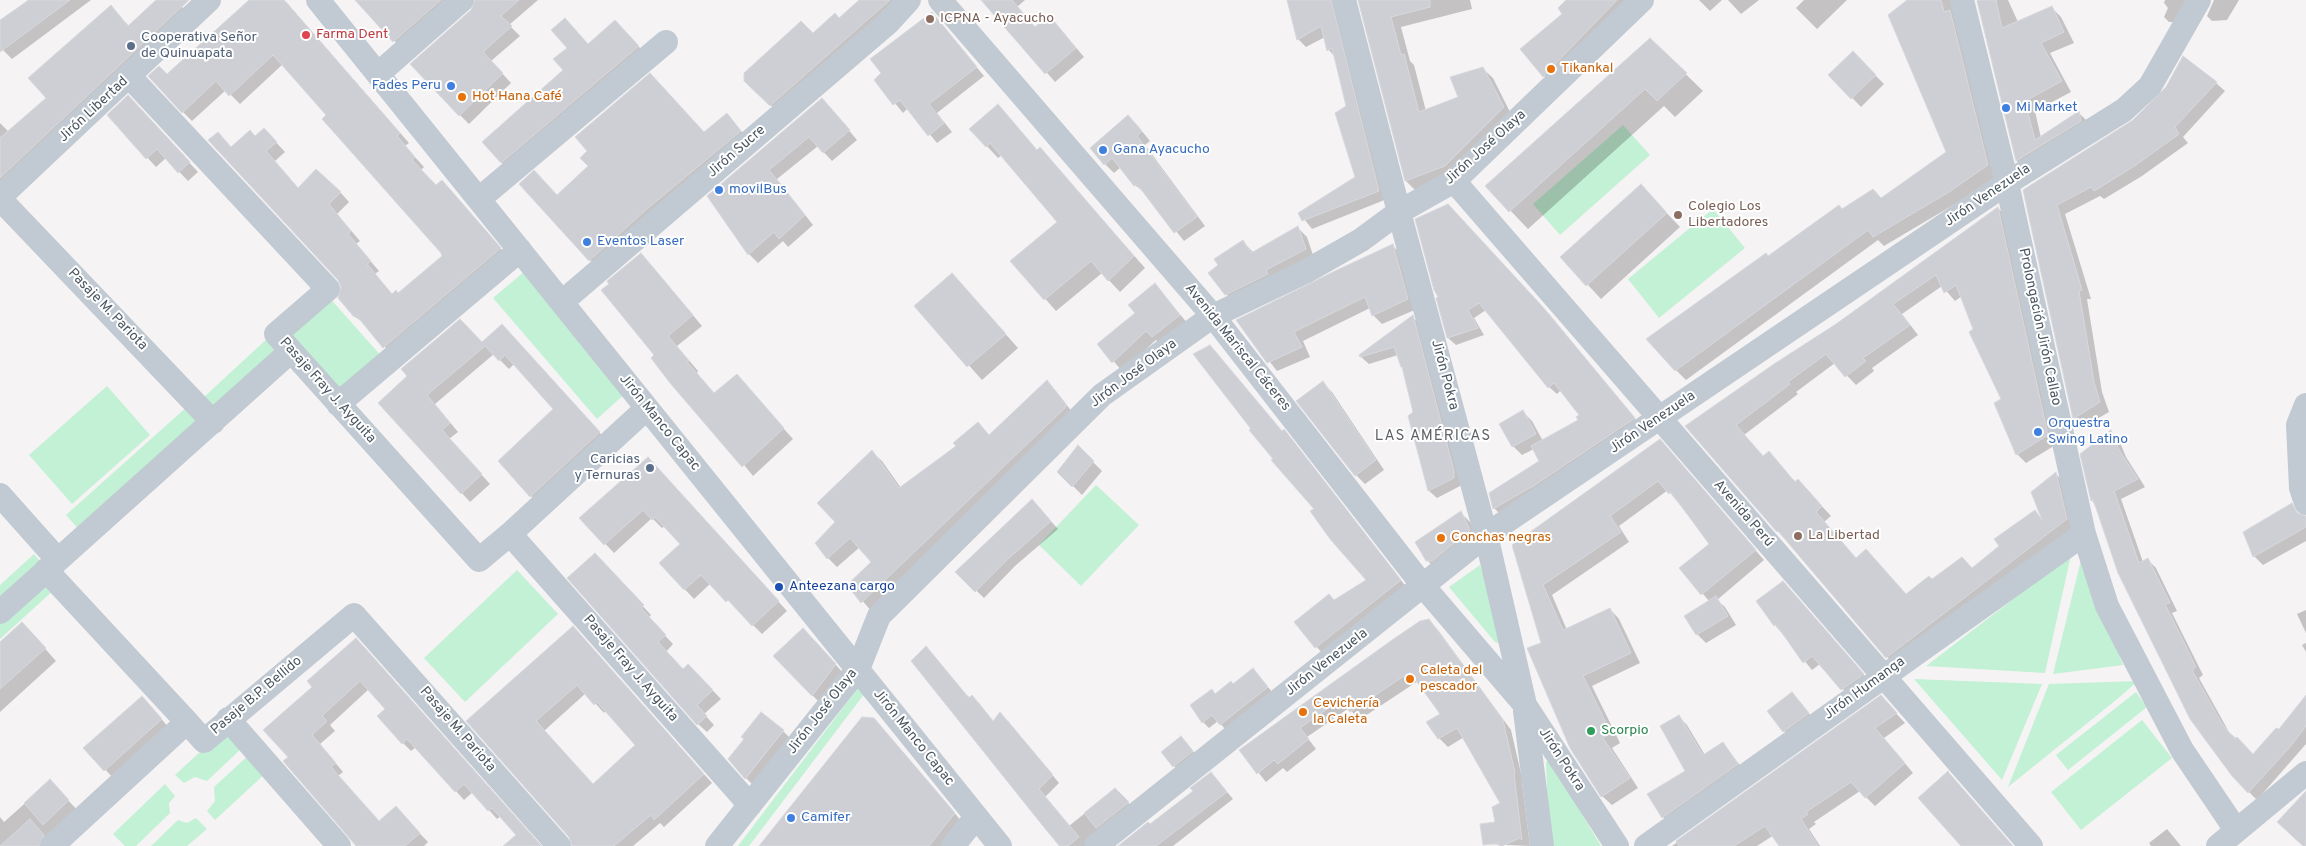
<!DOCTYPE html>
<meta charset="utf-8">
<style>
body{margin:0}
canvas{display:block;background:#f5f3f3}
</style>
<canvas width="2306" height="846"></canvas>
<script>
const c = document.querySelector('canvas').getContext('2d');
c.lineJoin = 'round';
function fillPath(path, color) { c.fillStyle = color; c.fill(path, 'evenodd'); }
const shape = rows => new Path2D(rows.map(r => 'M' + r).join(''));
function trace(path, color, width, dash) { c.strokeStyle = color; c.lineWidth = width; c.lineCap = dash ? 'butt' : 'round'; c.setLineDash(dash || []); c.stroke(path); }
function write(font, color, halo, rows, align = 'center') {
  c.font = font + ' Overpass,sans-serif'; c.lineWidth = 4; c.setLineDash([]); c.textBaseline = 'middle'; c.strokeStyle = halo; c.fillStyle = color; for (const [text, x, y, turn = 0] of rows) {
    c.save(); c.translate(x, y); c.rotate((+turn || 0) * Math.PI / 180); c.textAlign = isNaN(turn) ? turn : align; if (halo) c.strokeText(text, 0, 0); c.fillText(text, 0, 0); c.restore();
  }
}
fillPath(shape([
 [1623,125,1650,155,1560,235,1533,204],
 [1713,209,1745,248,1659,318,1628,279],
 [525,271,628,391,597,419,493,298],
 [327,295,383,358,338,397,282,335],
 [270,336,283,350,215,411,203,398],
 [107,386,150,435,72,504,29,455],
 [189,405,207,425,83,534,66,515],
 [1096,485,1139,525,1081,586,1039,545],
 [34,554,44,566,0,606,0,585],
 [2071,555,2045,673,1926,666],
 [2081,560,2123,665,2053,674],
 [1480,565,1504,636,1499,643,1495,642,1449,587],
 [517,570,558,614,465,702,424,658],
 [47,580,55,589,0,639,0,622],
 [1914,679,2042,684,2002,780],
 [2138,681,2116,700,2008,787,2049,684],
 [858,688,865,693,749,846,738,846],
 [2136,692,2147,707,2068,770,2056,755],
 [2142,720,2172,758,2081,830,2051,792],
 [226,728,242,748,207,781,195,777,184,783,175,775],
 [250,754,267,772,215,820,207,811,215,801,214,787],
 [1550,761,1601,846,1549,846,1546,762],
 [165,784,175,796,169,803,170,813,136,846,125,846,113,834],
 [196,818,207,829,187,846,151,846,178,820,187,823]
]), '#c3f1d5');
fillPath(shape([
 [28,0,91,0,12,59,0,47,0,22],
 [158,0,176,0,191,17,0,198,0,123,9,132,48,98,111,7,129,26],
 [251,0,284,0,288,4,409,143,405,146,424,167,421,170,436,187,451,191,509,258,393,356,365,324,354,316,339,279,231,148,256,137,273,139,285,152,275,161,299,189,340,192,349,202,337,214,360,241,356,244,379,271,375,274,392,295,398,294,443,256,442,252,328,115,283,64,240,104,226,90,192,121,183,112,167,75],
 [356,0,460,0,403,50],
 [476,0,538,0,509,25,520,36,491,61,511,83,469,124,460,115,472,11],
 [861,0,909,0,780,114,755,90,813,34,839,19],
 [984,0,1025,0,1017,7,1035,28,1057,25,1084,57,1055,82],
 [1293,0,1339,0,1387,199,1312,229,1300,214,1357,177,1348,106,1335,57,1329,50,1325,37,1306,47,1298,39],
 [1359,0,1470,0,1472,9,1401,27,1410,61,1414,65,1426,111,1460,98,1482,68,1493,78,1513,118,1453,176,1416,191,1406,181],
 [1568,0,1637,0,1552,85,1544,76],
 [1699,0,1722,0,1710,11],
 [1728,0,1759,0,1741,14],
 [1804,0,1847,0,1817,29,1796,8],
 [1909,0,1965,0,1998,175,1960,201,1884,246,1878,240,1686,380,1676,370,1768,257,1842,210,1882,199,1948,152],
 [1977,0,2008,0,2018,22,2051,7,2061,17,2074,43,2050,53,2071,92,2035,111,2041,138,2079,113,2089,123,2027,171,2017,161],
 [2165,0,2191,0,2179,22,2169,22,2164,17,2168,8,2164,3],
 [2214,0,2239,0,2227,20,2212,21,2207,16],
 [932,14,984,76,937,113,952,132,937,143,908,108,903,113,876,80],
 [624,30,647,56,510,171,501,162,565,70,589,45],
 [1650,39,1703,91,1675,117,1664,106,1528,229,1487,186],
 [1853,53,1884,84,1861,107,1830,75],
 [2216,83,2225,91,2183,137,2188,143,2142,176,2104,199,2100,196,2065,214,2091,299,2087,299,2102,392,2109,412,2083,427,2074,419,2024,190,2134,121],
 [137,106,198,172,188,181,166,158,156,167,108,115],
 [830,108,857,140,832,161,818,146,777,179,813,225,788,247,783,241,758,263,749,254,708,196],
 [727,114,748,139,597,268,590,260,557,197,590,167,705,134],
 [1137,125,1150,141,1145,145,1205,226,1184,241,1145,193,1135,185,1121,167,1114,173,1105,164],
 [971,129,1038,151,1040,149,1145,268,1120,292,1102,273,1056,311,1012,261,1058,222,1002,155,998,158],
 [1641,186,1680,227,1601,299,1562,257],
 [1998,208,2007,217,2057,444,2026,463,2017,454,2002,400,1962,296,1955,301,1942,286,1902,314,1918,335,1872,368,1874,371,1856,385,1835,363,1796,392,1798,394,1744,435,1764,457,1807,490,1831,516,1824,522,1856,559,1906,595,1932,580,1972,569,2000,547,2035,512,2045,522,2056,474,2065,483,2075,528,1896,667,1687,426,1837,325],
 [1455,213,1550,315,1641,426,1502,516,1494,508,1490,494,1541,461,1534,449,1522,455,1513,446,1523,412,1532,421,1543,441,1579,421,1581,415,1561,390,1557,394,1549,387,1486,310,1474,318,1484,335,1456,345,1448,338,1438,298],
 [1298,228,1307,237,1314,258,1235,303,1226,294,1243,242,1254,253],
 [1393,246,1402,255,1417,309,1382,324,1373,315,1370,308,1303,341,1310,357,1277,371,1238,321],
 [651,265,702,326,677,346,698,371,697,373,715,394,737,376,793,439,753,476,656,356],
 [952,274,1018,348,982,380,916,306],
 [1155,285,1189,325,1162,345,1156,340,1122,371,1099,344,1137,313],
 [1412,317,1420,324,1462,485,1437,498,1429,491,1410,416,1415,412,1404,369,1398,355,1369,364,1361,357],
 [510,334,608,442,540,505,531,496,555,409,514,364,509,369,494,354,435,404,458,432,449,439,490,484,470,502,380,403,482,344],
 [1047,382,1075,415,872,612,849,585,873,562,860,547,837,567,828,558,837,522,872,452,882,461,901,488,958,446,990,436],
 [1323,383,1332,392,1384,470,1365,484,1356,475],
 [1282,432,1291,438,1407,588,1324,655,1295,623,1368,581,1316,509],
 [2111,432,2119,440,2126,457,2145,487,2121,499,2143,562,2148,560,2156,568,2177,611,2172,613,2203,675,2199,678,2229,732,2253,755,2279,731,2306,713,2306,744,2257,800,2233,776,2092,500],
 [1078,447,1102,471,1082,495,1059,472],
 [1669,451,1764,560,1717,600,1725,607,1736,625,1706,643,1697,634,1709,601,1681,568,1711,544,1668,490,1619,526,1629,542,1552,595,1567,630,1610,609,1619,619,1640,663,1592,686,1620,743,1612,748,1638,788,1612,805,1602,796,1543,643,1514,545],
 [657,468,787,611,762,634,711,583,694,599,660,563,681,544,665,526,662,528,652,518,614,553,581,518],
 [2291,505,2302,518,2306,517,2306,541,2263,565,2254,556],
 [1039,508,1058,529,1015,566,984,598,957,572],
 [1461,513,1470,522,1478,540,1436,569,1427,560],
 [603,563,651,615,648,618,673,644,666,652,683,670,688,665,721,699,704,714,714,725,707,732,698,724],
 [1791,591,1871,683,1850,697,1820,664,1812,670,1775,625],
 [2306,610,2306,633,2297,614],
 [1429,621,1438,630,1511,730,1523,782,1522,783,1530,846,1484,844,1496,824,1502,803,1464,737,1448,747,1439,738,1441,715,1418,681,1359,720,1349,708,1307,737,1316,749,1287,772,1283,768,1266,782,1240,750],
 [34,636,56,661,0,712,0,644],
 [581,636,712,783,664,827,660,823,633,846,573,846,571,837,468,721],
 [586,693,604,713,606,710,637,745,593,785,544,731],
 [812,638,844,674,821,704,774,656],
 [2306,643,2306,652,2302,645],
 [365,648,542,846,505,846,518,835,501,816,497,819,473,792,464,800,416,747,411,751,403,743,387,709,369,689,330,725,335,731,320,744,343,772,338,776,380,822,404,817,428,842,424,846,359,846,289,757],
 [913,661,979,703,994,722,1008,721,1059,783,1045,797,1069,826,1115,789,1135,810,1092,846,1059,846],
 [1258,675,1273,693,1226,730,1218,721,1209,728,1203,722,1215,695],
 [1792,693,1817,723,1793,740,1784,731],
 [1881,697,1905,723,1884,738,1913,773,1875,806,1860,791,1814,822,1816,824,1809,829,1820,846,1782,846,1774,835,1757,846,1672,846],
 [151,707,170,729,114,779,85,748],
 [1679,717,1687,725,1705,755,1723,743,1745,772,1671,825,1663,817,1687,772],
 [883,729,963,823,945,846,761,846],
 [783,731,792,740,755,787,746,778],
 [1185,741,1197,756,1178,770,1174,766],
 [50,781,80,813,54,846,0,846,0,817,4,822],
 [1218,781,1233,799,1173,846,1120,846],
 [2167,829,2181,846,2151,846,2149,843]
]), '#0003');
const building = shape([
 [29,0,70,0,0,52,0,20,29,0],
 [156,0,189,0,0,178,0,138,46,98,28,78,111,5,128,26,156,0],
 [249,0,284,0,400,133,397,136,415,157,412,160,436,185,442,180,501,248,383,348,356,315,354,317,338,298,341,287,338,280,208,140,218,132,231,147,250,130,255,136,264,128,277,142,266,151,298,188,316,169,341,192,329,204,351,231,348,234,371,261,367,264,392,294,396,290,398,293,442,256,441,253,322,119,326,115,273,55,229,96,216,81,182,113,148,76,159,66,167,74,249,0],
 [355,0,441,0,393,42,355,0],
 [475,0,519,0,501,16,512,26,483,52,503,73,459,116,410,64,471,10,475,0],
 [859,0,890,0,770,106,744,81,744,73,801,21,813,33,835,13,839,18,859,0],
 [981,0,1012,0,1035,27,1049,15,1076,48,1045,74,981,0],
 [1287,0,1331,0,1379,191,1302,221,1298,213,1355,177,1335,113,1346,106,1332,48,1327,51,1321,26,1297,40,1287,0],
 [1358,0,1430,0,1430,7,1391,17,1401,55,1404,54,1419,112,1458,97,1450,77,1483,67,1504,107,1445,166,1405,181,1358,0],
 [1566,0,1617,0,1543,77,1520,49,1562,14,1558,8,1566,0],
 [1907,0,1941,0,1944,12,1950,10,1988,165,1949,192,1873,237,1868,230,1675,371,1646,339,1766,253,1768,256,1839,205,1842,209,1873,189,1881,198,1946,152,1888,15,1907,0],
 [1981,0,1996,0,2002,28,2052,6,2064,32,2041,43,2062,81,2025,101,2035,140,2079,111,2081,121,2016,161,1977,1,1981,0],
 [932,12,977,67,929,104,944,123,928,136,900,100,893,105,874,80,881,73,870,59,932,12],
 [565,18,588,44,615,20,639,46,501,163,482,142,563,70,553,59,567,48,551,30,565,18],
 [1650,38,1687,73,1657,101,1645,89,1509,212,1485,186,1650,38],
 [1853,51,1876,75,1851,99,1828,75,1853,51],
 [2183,56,2217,82,2175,127,2179,134,2133,167,2094,191,2091,187,2057,205,2082,290,2079,291,2094,382,2100,402,2073,419,2023,190,2133,120,2166,87,2183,56],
 [650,73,704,132,727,113,741,131,647,209,589,261,519,184,534,170,557,195,588,166,580,158,587,151,575,137,650,73],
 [128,95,190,162,178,173,157,149,146,159,107,115,128,95],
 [822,98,850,130,823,153,809,137,769,170,805,215,779,239,774,232,748,255,707,196,822,98],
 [998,104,1037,150,1040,147,1134,256,1108,281,1091,261,1044,300,1010,261,1057,222,990,143,986,147,969,129,998,104],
 [1128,115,1142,131,1137,136,1197,217,1174,233,1137,184,1134,186,1112,158,1104,165,1090,148,1128,115],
 [1641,184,1667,213,1586,286,1560,257,1641,184],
 [1448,204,1542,306,1635,418,1535,485,1493,509,1489,493,1539,461,1531,446,1578,420,1576,417,1579,415,1554,383,1548,388,1479,303,1468,310,1478,328,1447,338,1436,298,1438,297,1434,290,1415,219,1448,204],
 [1998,207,2048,435,2016,455,1994,403,2001,399,1969,332,1973,329,1956,285,1944,293,1936,275,1893,304,1910,325,1863,358,1866,361,1845,377,1826,354,1788,382,1790,384,1736,425,1763,456,1769,451,1795,482,1798,479,1822,506,1816,512,1856,558,1866,549,1906,594,1929,576,1932,579,1962,557,1972,568,1999,546,1994,539,2035,510,2042,520,2031,492,2056,472,2067,519,1886,658,1778,531,1777,532,1685,426,1774,364,1836,324,1998,207],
 [1298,226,1306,249,1266,270,1268,274,1225,295,1208,273,1218,265,1214,259,1243,240,1251,253,1298,226],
 [1393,244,1408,299,1372,316,1365,297,1294,332,1302,347,1267,363,1236,320,1337,270,1393,244],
 [641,253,693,315,668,336,689,361,687,362,714,393,737,374,784,428,742,467,670,383,651,358,654,355,601,290,609,284,607,281,641,253],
 [952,273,1006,334,967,367,914,306,952,273],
 [1155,283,1180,315,1152,337,1146,331,1112,363,1097,344,1135,313,1128,305,1155,283],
 [1413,315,1454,471,1454,478,1428,491,1408,416,1413,412,1402,367,1401,367,1394,347,1360,357,1359,355,1413,315],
 [460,319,482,342,502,324,600,432,530,497,498,461,553,409,505,355,499,361,485,346,427,395,450,423,442,430,482,474,461,494,378,403,407,376,401,369,460,319],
 [1210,345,1282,431,1284,429,1401,580,1315,648,1294,622,1329,594,1334,600,1366,580,1330,539,1310,511,1314,509,1271,460,1273,459,1249,430,1251,429,1193,354,1210,345],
 [1047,380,1066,404,1065,408,861,603,847,585,871,562,850,538,827,559,815,543,835,522,817,503,872,450,899,488,956,446,953,443,978,422,989,435,1047,380],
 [1323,381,1376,460,1355,476,1296,401,1323,381],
 [1523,410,1536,434,1512,447,1499,424,1523,410],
 [2111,430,2118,448,2138,479,2114,491,2139,563,2148,558,2170,603,2165,604,2196,667,2192,670,2221,722,2234,739,2237,737,2253,754,2276,728,2279,729,2306,695,2306,726,2290,747,2248,793,2232,776,2190,719,2118,573,2093,499,2091,501,2080,454,2111,430],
 [1660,439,1756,550,1701,595,1679,568,1709,544,1671,492,1669,494,1658,481,1610,516,1621,532,1543,585,1563,630,1610,608,1631,653,1583,676,1611,733,1603,738,1630,778,1601,797,1570,748,1527,648,1541,643,1512,545,1660,439],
 [1078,445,1094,461,1072,487,1057,472,1078,445],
 [648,457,779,601,752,626,728,600,726,602,701,575,684,590,659,563,680,544,655,517,652,520,643,510,604,545,579,518,648,457],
 [1032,499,1051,521,1008,559,975,592,955,572,1032,499],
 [2292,503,2297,513,2306,516,2306,527,2253,557,2243,532,2292,503],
 [1461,511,1470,530,1432,561,1426,561,1415,542,1461,511],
 [595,553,644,605,641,608,666,635,658,642,683,669,688,664,713,690,697,705,707,716,697,725,567,578,595,553],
 [1783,581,1864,674,1841,690,1812,656,1803,663,1776,624,1774,626,1756,601,1783,581],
 [1716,596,1728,616,1696,635,1684,616,1716,596],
 [1429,619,1503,720,1515,773,1514,774,1522,840,1520,838,1502,846,1499,846,1499,843,1483,845,1480,824,1495,822,1492,807,1500,803,1457,728,1438,739,1426,722,1440,714,1410,672,1350,712,1340,700,1300,728,1309,739,1278,764,1274,760,1257,774,1239,750,1392,640,1420,621,1429,619],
 [22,622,46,648,0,689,0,642,22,622],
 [573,626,704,774,654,820,651,815,614,846,572,846,569,837,466,721,573,626],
 [577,685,594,705,597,702,635,745,593,784,536,721,577,685],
 [803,628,836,664,812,696,773,656,803,628],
 [356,638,541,846,503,846,516,835,492,808,488,811,464,784,455,792,407,739,402,744,377,716,385,709,360,681,322,716,327,721,312,735,336,763,331,767,379,821,396,806,420,833,405,846,356,846,351,840,283,761,288,757,263,730,312,687,307,681,356,638],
 [926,646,969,698,972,695,993,721,1000,712,1053,775,1039,789,1079,837,1068,846,1060,846,1047,831,911,661,926,646],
 [1253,668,1268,687,1220,725,1212,715,1202,723,1190,705,1212,689,1215,694,1231,681,1233,684,1253,668],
 [1792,692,1809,713,1783,732,1767,711,1792,692],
 [1881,695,1897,713,1875,728,1905,763,1865,798,1851,782,1806,812,1808,814,1801,819,1818,846,1779,846,1765,826,1734,846,1679,846,1676,841,1881,695],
 [142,696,162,719,104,771,83,748,142,696],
 [761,712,784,730,745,779,728,759,744,739,741,737,761,712],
 [1679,715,1703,755,1723,742,1738,764,1662,818,1647,794,1685,771,1660,726,1679,715],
 [862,717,874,718,955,813,929,846,759,846,862,717],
 [1181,736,1193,751,1173,767,1161,752,1181,736],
 [1948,771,1949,773,2013,846,1961,846,1918,798,1948,771],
 [1211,772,1227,792,1156,846,1118,846,1148,822,1150,824,1193,791,1190,788,1211,772],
 [50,779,69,800,43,825,24,803,50,779],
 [1115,788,1129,802,1096,828,1084,813,1115,788],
 [2306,791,2306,846,2303,846,2277,822,2306,791],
 [30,819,44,835,39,846,0,846,30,819]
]);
fillPath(building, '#cdcfd5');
trace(building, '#d7d9de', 1);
trace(shape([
 [318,0,1000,846],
 [940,0,1213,316,1424,587,1525,705],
 [1344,0,1399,212,1486,535,1525,705,1617,846],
 [1962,0,2007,183,2084,534,2107,606,2182,750,2236,830],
 [378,74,462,0],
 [130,77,328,289,276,334,479,560,510,534,647,408],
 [1454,181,2031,846],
 [0,197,209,0],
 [0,199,213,422],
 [479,199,666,42],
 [562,302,888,23,909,0],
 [338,404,520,250],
 [2306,405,2298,425,2301,488,2306,503],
 [0,495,58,560],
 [510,534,750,805],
 [46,570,187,722],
 [0,612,291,351],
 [1525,711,1542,846],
 [228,719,339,846],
 [52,846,187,722,204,741,354,615,559,846],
 [717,846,858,669,879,616,1102,395,1213,316,1305,272,1361,240,1399,212,1454,181,1642,0],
 [953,846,976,817],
 [1096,846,1486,535,2007,183,2124,110,2150,86,2199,0],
 [1646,846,2084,534],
 [2218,846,2306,773]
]), '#c1cad2', 24);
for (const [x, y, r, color] of [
 [930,19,5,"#8d6e63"],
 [306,35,5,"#e0444e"],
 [131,46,5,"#5c6f8a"],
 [1551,69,5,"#e8710a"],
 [451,86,5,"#3f7fe0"],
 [462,97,5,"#e8710a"],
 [2006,108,5,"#3f7fe0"],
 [1103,150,5,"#3f7fe0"],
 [719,190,5,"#3f7fe0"],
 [1678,215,5,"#8d6e63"],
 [587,242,5,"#3f7fe0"],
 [2038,432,5,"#3f7fe0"],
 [650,468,5,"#5c6f8a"],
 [1798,536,5,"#8d6e63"],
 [1441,538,5,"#e8710a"],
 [779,587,5,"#1a4fb4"],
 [1410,679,5,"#e8710a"],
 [1303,712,5,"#e8710a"],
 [1591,731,5,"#2e9e5b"],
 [791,818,5,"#3f7fe0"]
]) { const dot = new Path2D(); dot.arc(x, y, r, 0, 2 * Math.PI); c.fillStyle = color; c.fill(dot); trace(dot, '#fff', 2); }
write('14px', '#785e54', '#fff', [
 ["ICPNA - Ayacucho",940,19],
 ["Colegio Los",1688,207],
 ["Libertadores",1688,223],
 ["La Libertad",1808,536]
], 'left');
write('14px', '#be3a42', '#fff', [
 ["Farma Dent",316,35]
], 'left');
write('14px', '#4e5e75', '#fff', [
 ["Cooperativa Señor",141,38],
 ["de Quinuapata",141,54],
 ["Caricias",640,460,"right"],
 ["y Ternuras",640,476,"right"]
], 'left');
write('14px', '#c56008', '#fff', [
 ["Tikankal",1561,69],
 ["Hot Hana Café",472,97],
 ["Conchas negras",1451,538],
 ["Caleta del",1420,671],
 ["pescador",1420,687],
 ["Cevichería",1313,704],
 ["la Caleta",1313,720]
], 'left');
write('14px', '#366cbe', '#fff', [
 ["Fades Peru",441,86,"right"],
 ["Mi Market",2016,108],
 ["Gana Ayacucho",1113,150],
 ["movilBus",729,190],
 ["Eventos Laser",597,242],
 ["Orquestra",2048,424],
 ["Swing Latino",2048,440],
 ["Camifer",801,818]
], 'left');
write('14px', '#4a5661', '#fff', [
 ["Jirón Libertad",94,110,-43],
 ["Jirón José Olaya",1486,148,-42],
 ["Jirón Sucre",737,152,-41],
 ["Jirón Venezuela",1988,196,-34],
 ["Pasaje M. Pariota",107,310,46],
 ["Prolongación Jirón Callao",2039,327,78],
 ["Avenida Mariscal Cáceres",1237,348,51],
 ["Jirón José Olaya",1134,374,-37],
 ["Jirón Pokra",1444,375,75],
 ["Pasaje Fray J. Ayguita",327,391,48],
 ["Jirón Manco Capac",659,423,51],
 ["Jirón Venezuela",1653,423,-34],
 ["Avenida Perú",1743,514,49],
 ["Jirón Venezuela",1327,663,-38],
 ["Pasaje Fray J. Ayguita",630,669,49],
 ["Jirón Humanga",1865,689,-36],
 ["Pasaje B.P. Bellido",257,696,-40],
 ["Jirón José Olaya",823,712,-52],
 ["Pasaje M. Pariota",457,730,49],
 ["Jirón Manco Capac",913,738,51],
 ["Jirón Pokra",1561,760,57]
]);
write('14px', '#164399', '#fff', [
 ["Anteezana cargo",789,587]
], 'left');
write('14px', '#27864d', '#fff', [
 ["Scorpio",1601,731]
], 'left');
c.letterSpacing = '1px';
write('15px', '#5f6368', '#fff', [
 ["LAS AMÉRICAS",1433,437]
]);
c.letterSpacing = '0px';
</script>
